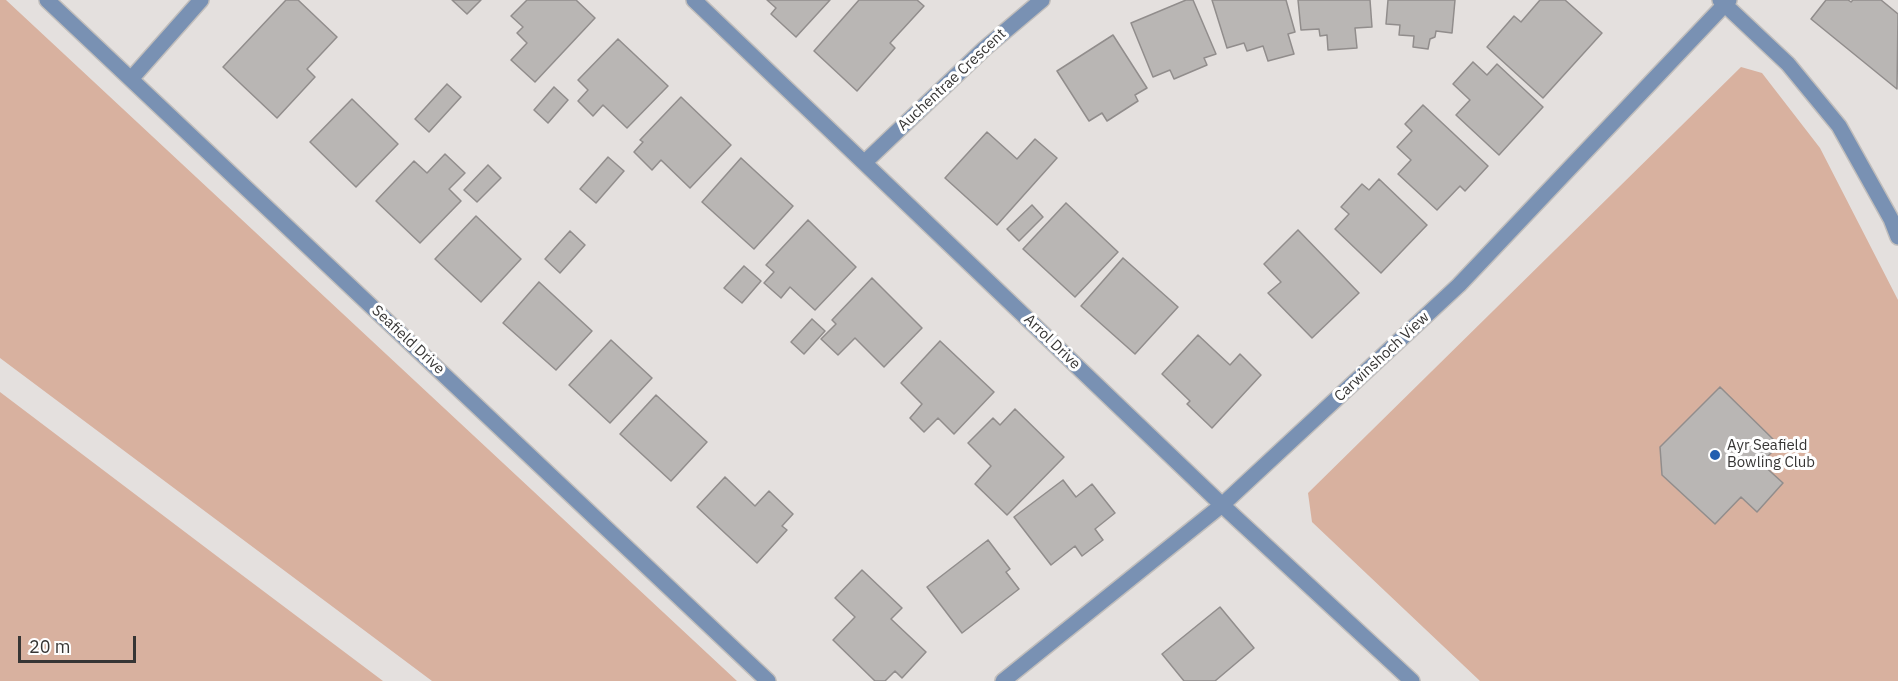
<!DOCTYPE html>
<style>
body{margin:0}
#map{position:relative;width:1898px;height:681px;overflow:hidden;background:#e4e0de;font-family:"IBM Plex Sans",sans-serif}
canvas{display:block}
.scale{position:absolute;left:18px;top:636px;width:118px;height:27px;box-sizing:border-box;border:3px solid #363534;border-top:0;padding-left:8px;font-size:18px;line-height:21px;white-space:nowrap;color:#363534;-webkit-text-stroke:4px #fff;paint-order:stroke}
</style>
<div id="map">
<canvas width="1898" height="681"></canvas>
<div class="scale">20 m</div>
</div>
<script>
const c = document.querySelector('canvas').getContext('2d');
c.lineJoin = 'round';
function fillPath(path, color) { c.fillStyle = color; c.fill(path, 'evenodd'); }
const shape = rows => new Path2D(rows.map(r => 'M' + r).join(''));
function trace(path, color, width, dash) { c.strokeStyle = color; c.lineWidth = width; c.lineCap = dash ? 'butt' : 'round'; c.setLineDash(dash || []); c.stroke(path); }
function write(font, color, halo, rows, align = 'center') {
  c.font = font + ' "IBM Plex Sans",sans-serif'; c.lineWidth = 6; c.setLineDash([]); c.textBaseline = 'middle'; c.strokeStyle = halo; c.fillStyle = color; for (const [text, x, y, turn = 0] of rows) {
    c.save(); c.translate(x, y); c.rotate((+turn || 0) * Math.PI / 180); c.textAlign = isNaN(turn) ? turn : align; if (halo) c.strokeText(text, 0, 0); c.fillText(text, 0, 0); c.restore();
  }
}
fillPath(shape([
 [0,0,6,0,737,681,432,681,0,358],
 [1741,67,1762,73,1820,148,1898,300,1898,681,1480,681,1312,522,1308,493],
 [0,392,222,560,383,681,0,681]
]), '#d8b19f');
const building = shape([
 [286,0,298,0,337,37,307,69,315,77,277,118,223,67,286,0],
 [452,0,481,0,467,14,452,0],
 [527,0,576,0,595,18,535,82,511,60,527,43,517,33,523,27,511,16,527,0],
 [767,0,830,0,796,37,771,14,776,8,767,0],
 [859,0,917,0,924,6,890,43,895,48,857,91,814,51,859,0],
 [1186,0,1193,0,1216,54,1204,58,1207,65,1174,79,1170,70,1153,77,1131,23,1186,0],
 [1212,0,1286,0,1295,32,1288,34,1294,54,1268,61,1263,46,1247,51,1244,43,1227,48,1212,0],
 [1298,0,1370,0,1372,27,1355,28,1357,48,1328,50,1327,35,1320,36,1319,29,1301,30,1298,0],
 [1388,0,1455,0,1452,33,1436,31,1435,37,1430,39,1428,49,1413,47,1414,36,1399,35,1400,25,1386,24,1388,0],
 [1540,0,1565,0,1602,33,1543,98,1487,47,1514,16,1521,22,1540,0],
 [1826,0,1848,0,1851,2,1853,0,1881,0,1898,14,1897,89,1811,19,1826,0],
 [1113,35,1147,88,1135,95,1138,101,1107,121,1102,113,1089,121,1057,71,1113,35],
 [618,39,668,86,627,128,603,105,593,116,578,101,588,90,578,80,618,39],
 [1473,62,1487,75,1497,64,1543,107,1499,155,1456,115,1470,100,1453,84,1473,62],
 [447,84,461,97,429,132,415,119,447,84],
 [554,87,568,100,548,123,534,110,554,87],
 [681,97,731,145,690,188,661,160,652,170,634,152,643,142,640,140,681,97],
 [352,99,398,144,356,187,310,142,352,99],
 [1423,105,1488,166,1465,191,1460,186,1437,210,1398,174,1411,160,1397,147,1412,131,1405,124,1423,105],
 [987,132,1017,159,1035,139,1057,158,997,225,945,178,987,132],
 [445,154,465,173,449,189,461,201,420,243,376,201,414,161,427,173,445,154],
 [608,157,624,171,596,203,580,189,608,157],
 [741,158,793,206,754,249,702,202,741,158],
 [488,165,501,178,477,202,464,190,488,165],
 [1379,179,1427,225,1381,273,1335,229,1349,214,1341,207,1362,184,1369,190,1379,179],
 [1066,203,1118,252,1075,297,1023,249,1066,203],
 [1032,205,1043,217,1019,241,1007,229,1032,205],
 [476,216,521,259,481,302,435,259,476,216],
 [808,220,856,267,815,310,790,287,781,298,764,283,774,272,766,265,808,220],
 [1298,230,1359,293,1312,338,1268,293,1281,282,1264,264,1298,230],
 [570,231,585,245,560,273,545,259,570,231],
 [1123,258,1178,307,1135,354,1081,306,1123,258],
 [744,266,761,281,742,303,724,288,744,266],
 [872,278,922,328,884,367,855,338,838,355,821,339,836,324,832,320,872,278],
 [539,282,592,331,556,370,503,323,539,282],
 [812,319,825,331,804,354,791,342,812,319],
 [1198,335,1230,365,1240,354,1261,375,1212,428,1187,404,1190,401,1162,374,1198,335],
 [611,340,652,378,610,423,569,385,611,340],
 [940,341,994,392,954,434,938,418,924,432,910,418,922,404,901,383,940,341],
 [1720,387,1779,445,1761,463,1783,483,1757,512,1741,497,1715,524,1662,475,1660,447,1720,387],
 [656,395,707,442,671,481,620,434,656,395],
 [1015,409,1064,457,1007,515,975,484,991,466,968,443,993,418,1000,425,1015,409],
 [725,477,755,506,769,491,793,514,782,526,787,530,757,563,697,507,725,477],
 [1063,480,1076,497,1092,484,1115,513,1095,529,1103,540,1082,556,1075,546,1051,565,1014,517,1063,480],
 [988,540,1010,569,1006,572,1019,589,962,633,927,587,988,540],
 [862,570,902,608,891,619,926,652,902,678,895,671,885,681,875,681,833,640,855,617,835,598,862,570],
 [1220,607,1254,648,1215,681,1184,681,1162,654,1220,607]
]);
fillPath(building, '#b9b6b4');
trace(building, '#918d8c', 1.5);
const minor = shape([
 [47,0,768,681],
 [694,0,1222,505,1412,681],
 [1720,0,1788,64,1839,126,1891,219,1898,237],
 [131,79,201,0],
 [865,162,984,49,1042,0],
 [1003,681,1222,505,1459,285,1729,0]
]);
trace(minor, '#c1bebc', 18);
trace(minor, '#7991b3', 15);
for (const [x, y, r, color] of [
 [1715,455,6,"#215eb0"]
]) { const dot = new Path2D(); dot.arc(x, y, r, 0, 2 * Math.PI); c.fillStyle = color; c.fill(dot); trace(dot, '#fff', 2); }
write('15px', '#363534', '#fff', [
 ["Auchentrae Crescent",952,80,-43],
 ["Seafield Drive",408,340,43],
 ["Arrol Drive",1052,342,44],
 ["Carwinshoch View",1382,357,-43]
]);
write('15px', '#363534', '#fff', [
 ["Ayr Seafield",1727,446],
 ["Bowling Club",1727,463]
], 'left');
</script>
